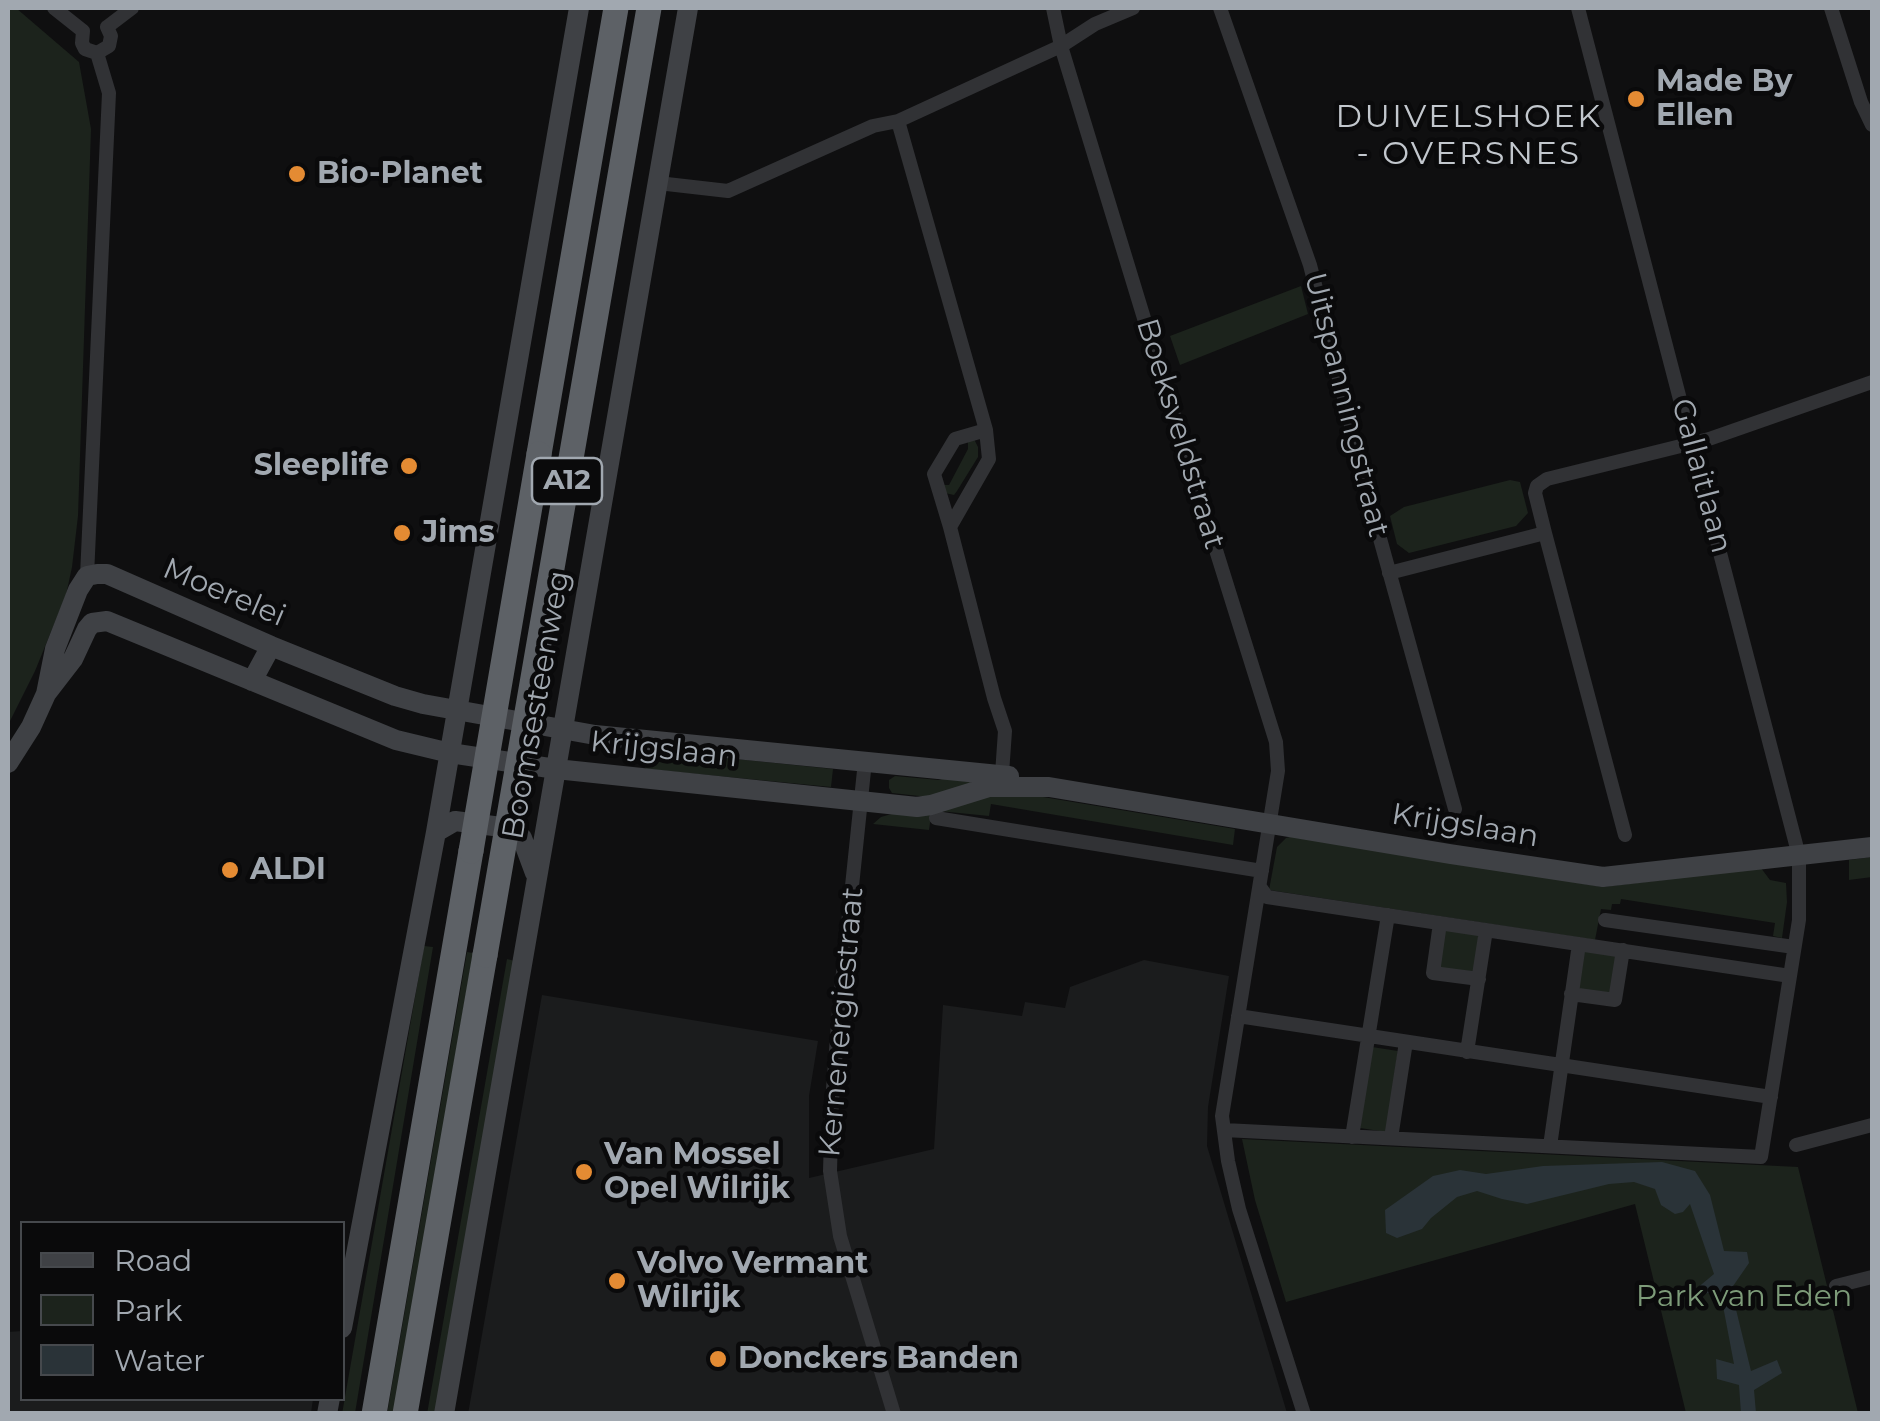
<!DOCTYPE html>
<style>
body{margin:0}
#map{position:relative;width:1880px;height:1421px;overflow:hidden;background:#0f0f10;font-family:Montserrat,sans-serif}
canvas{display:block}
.frame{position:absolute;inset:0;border:10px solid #a1a8b0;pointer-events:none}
.legend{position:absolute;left:20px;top:1221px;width:325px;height:180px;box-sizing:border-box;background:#0a0a0b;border:2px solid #46494d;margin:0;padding:12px 18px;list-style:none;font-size:30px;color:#a1a8b0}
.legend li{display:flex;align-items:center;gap:20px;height:50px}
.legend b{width:50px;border:2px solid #46494d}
</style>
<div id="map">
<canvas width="1880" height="1421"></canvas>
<div class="frame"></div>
<ul class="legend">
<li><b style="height:12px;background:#3f4145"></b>Road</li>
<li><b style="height:28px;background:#1c231c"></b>Park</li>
<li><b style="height:28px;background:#2a3338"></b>Water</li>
</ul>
</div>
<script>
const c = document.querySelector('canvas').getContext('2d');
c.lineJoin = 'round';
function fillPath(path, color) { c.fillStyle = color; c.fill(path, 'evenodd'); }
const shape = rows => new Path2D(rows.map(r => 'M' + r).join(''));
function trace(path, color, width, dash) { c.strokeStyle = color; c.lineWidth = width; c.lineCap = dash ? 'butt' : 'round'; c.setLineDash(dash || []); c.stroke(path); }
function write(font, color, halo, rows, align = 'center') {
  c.font = font + ' Montserrat,sans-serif'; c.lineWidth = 9; c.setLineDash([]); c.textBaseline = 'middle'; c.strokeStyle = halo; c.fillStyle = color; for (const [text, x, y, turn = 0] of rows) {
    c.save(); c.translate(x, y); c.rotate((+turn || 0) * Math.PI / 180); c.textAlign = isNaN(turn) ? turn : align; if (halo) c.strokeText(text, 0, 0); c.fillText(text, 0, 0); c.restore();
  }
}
fillPath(shape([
 [1144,960,1229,976,1208,1107,1207,1146,1287,1413,468,1414,542,995,818,1041,809,1096,809,1178,934,1149,943,1005,1022,1016,1025,1002,1065,1008,1070,987],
 [22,1331,22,1398,313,1399,311,1413,8,1413,8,1332]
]), '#1b1c1d');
fillPath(shape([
 [8,8,16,8,79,62,91,129,78,516,72,567,66,595,35,671,8,725],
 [1301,286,1308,314,1180,365,1170,336],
 [973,437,978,447,978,457,957,491,954,495,945,493,943,485,949,485,968,449,968,439],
 [1510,480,1520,482,1528,513,1516,526,1409,553,1397,544,1390,516,1404,507],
 [649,750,833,769,831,787,646,769,641,760],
 [962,773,981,782,937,798,892,793,889,788,889,780,895,776,939,780],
 [1007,791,1235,829,1233,845,991,804,989,816,939,811,931,816,929,830,873,824,881,817,895,813],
 [1297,835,1603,887,1761,868,1770,880,1786,883,1787,902,1782,938,1773,936,1775,923,1621,899,1620,904,1612,904,1611,910,1601,909,1595,940,1269,890,1277,847,1286,838],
 [1872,857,1872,877,1849,880,1849,860],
 [1445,928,1480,933,1474,973,1440,968],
 [424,946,433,947,355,1413,342,1414],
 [1582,949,1617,954,1611,994,1576,989],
 [467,952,473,953,394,1413,387,1414],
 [507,959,515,961,436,1413,427,1414],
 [1372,1047,1398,1051,1386,1132,1360,1128],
 [1242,1139,1798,1167,1858,1413,1686,1413,1635,1204,1286,1302,1255,1200]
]), '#1c231c');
fillPath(shape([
 [1662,1162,1695,1171,1710,1195,1724,1251,1747,1252,1749,1263,1731,1289,1751,1371,1777,1360,1782,1373,1754,1390,1756,1413,1741,1413,1739,1385,1717,1379,1716,1359,1734,1364,1720,1290,1684,1299,1714,1274,1690,1204,1683,1212,1675,1214,1661,1205,1655,1189,1634,1182,1609,1184,1527,1204,1502,1199,1477,1191,1457,1197,1431,1218,1422,1229,1397,1238,1386,1233,1385,1210,1433,1176,1460,1170,1486,1174,1543,1166]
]), '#2a3338');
trace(shape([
 [54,8,83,31],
 [1053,8,1061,46,1161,374,1276,742,1278,771,1222,1116,1228,1161,1239,1209,1304,1414],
 [1220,8,1310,265,1379,535,1455,809],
 [1831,8,1861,102,1872,125],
 [107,27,132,8],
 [83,31,82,43,85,49,97,53],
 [97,53,109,46,111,36,107,27],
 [898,121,986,430,989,459,950,527,994,698,1005,731,1002,774],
 [658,183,728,191,873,126,898,121,1061,46,1095,24,1133,8],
 [950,527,934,474,955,439,986,430],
 [1389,573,1545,533],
 [87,576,109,93,97,53],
 [865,761,839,1011,832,1102,830,1171,840,1236,894,1414],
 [936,818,1262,871],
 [1625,835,1545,533,1535,493,1537,486,1547,479,1709,439,1872,382],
 [1260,887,1267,897,1790,976],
 [1605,920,1794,947],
 [1440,923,1433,973,1479,979],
 [1571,994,1615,1000,1623,950],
 [1238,1016,1771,1097],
 [1467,1052,1486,930],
 [1224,1130,1761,1157,1799,920,1799,856,1578,8],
 [1352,1137,1388,915],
 [1391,1138,1406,1042],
 [1796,1145,1872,1125],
 [1550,1146,1579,944],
 [1836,1286,1872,1277]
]), '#313235', 14);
trace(shape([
 [252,681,271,646],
 [46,694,73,659,87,629,92,623,107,621,396,740,450,753,556,769,917,807,931,805,989,787,1049,787,1450,854,1603,877,1872,847],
 [8,763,31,727,46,694,55,649,78,590,87,576,97,574,107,574,271,646,395,696,423,704,595,735,1009,776],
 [436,832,455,821,509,828,522,838,535,873],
 [342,1328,436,832,579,8],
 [327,1414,330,1398],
 [444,1414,688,8]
]), '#3f4145', 20);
trace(shape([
 [539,454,616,8],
 [374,1414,471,851],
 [405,1414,485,955]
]), '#5d6166', 25);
trace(shape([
 [471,851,539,454],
 [485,955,649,8]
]), '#5d6166', 25);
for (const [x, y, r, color] of [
 [1636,99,10,"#e48b33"],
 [297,174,10,"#e48b33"],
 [409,466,10,"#e48b33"],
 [402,533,10,"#e48b33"],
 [230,870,10,"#e48b33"],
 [584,1172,10,"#e48b33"],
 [617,1281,10,"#e48b33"],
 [718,1359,10,"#e48b33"]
]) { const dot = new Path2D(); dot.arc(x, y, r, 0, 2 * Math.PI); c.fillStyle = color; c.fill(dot); trace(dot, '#0a0a0b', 4); }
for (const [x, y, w] of [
 [567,481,70]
]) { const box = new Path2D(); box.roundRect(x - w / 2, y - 23, w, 46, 8); c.fillStyle = '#0a0a0b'; c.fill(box); trace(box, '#a1a8b0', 2.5); }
write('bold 28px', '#a1a8b0', null, [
 ["A12",567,481]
]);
write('bold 30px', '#a1a8b0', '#0a0a0b', [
 ["Made By",1656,82],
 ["Ellen",1656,116],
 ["Bio-Planet",317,174],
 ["Sleeplife",389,466,"right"],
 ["Jims",422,533],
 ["ALDI",250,870],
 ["Van Mossel",604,1155],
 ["Opel Wilrijk",604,1189],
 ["Volvo Vermant",637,1264],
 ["Wilrijk",637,1298],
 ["Donckers Banden",738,1359]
], 'left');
write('30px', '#a1a8b0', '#0a0a0b', [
 ["Uitspanningstraat",1346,405,76],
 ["Boeksveldstraat",1180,434,73],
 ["Gallaitlaan",1701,476,75],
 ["Moerelei",224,593,23],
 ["Boomsesteenweg",537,705,-80],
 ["Krijgslaan",664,750,6],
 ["Krijgslaan",1465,826,9],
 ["Kernenergiestraat",842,1022,-85]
]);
write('30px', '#7d9b79', '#0a0a0b', [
 ["Park van Eden",1744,1297]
]);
c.letterSpacing = '2.5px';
write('32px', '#c2c7cd', '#0a0a0b', [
 ["DUIVELSHOEK",1469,118],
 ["- OVERSNES",1469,155]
]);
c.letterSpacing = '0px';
</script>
